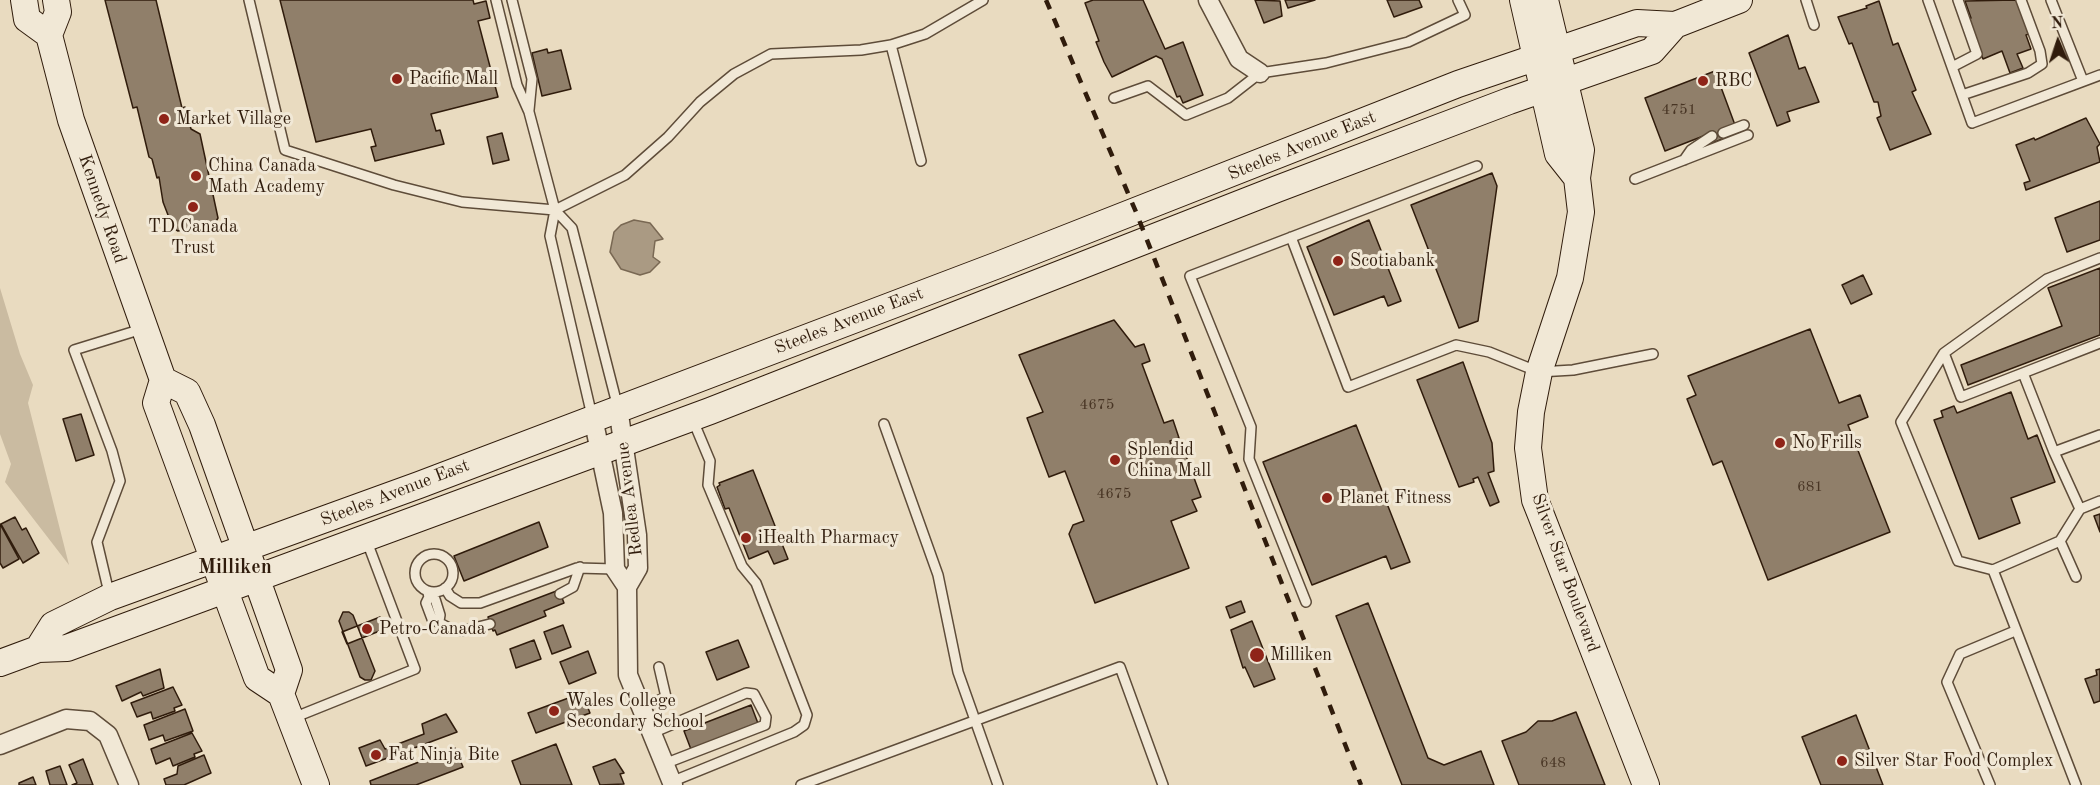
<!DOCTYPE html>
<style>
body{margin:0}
#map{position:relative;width:2100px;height:785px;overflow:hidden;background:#e9dbc0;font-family:"Old Standard TT",serif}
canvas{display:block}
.north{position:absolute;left:2028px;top:12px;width:60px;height:60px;-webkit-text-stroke:4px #f1e8d6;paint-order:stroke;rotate:357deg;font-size:16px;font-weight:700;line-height:24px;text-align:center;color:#301c0c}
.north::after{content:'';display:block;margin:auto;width:21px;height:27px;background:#301c0c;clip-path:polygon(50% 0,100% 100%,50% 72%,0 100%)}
</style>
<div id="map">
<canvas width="2100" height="785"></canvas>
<div class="north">N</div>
</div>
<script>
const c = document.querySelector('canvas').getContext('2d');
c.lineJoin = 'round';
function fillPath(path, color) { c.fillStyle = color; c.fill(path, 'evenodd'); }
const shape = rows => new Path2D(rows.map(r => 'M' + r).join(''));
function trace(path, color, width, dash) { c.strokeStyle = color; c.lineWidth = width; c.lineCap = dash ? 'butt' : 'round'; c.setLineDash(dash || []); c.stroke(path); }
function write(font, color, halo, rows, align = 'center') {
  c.font = font + ' "Old Standard TT",serif'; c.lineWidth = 6; c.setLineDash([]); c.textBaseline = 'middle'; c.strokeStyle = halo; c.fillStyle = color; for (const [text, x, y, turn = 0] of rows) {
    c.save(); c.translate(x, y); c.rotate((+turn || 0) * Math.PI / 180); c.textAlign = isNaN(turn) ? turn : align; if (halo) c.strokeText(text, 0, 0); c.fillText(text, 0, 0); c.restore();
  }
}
fillPath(shape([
 [0,288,20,354,33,385,28,403,69,565,5,482,11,464,0,434]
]), '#cabba1');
const water = shape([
 [634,220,650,223,663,239,655,241,653,257,660,262,650,272,640,275,621,269,610,252,614,232,621,225,634,220]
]);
fillPath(water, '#aa9a83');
trace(water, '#796853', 1.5);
const building = shape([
 [105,0,156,0,182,108,185,107,191,129,200,134,218,218,215,223,178,231,173,228,163,202,159,177,157,178,152,159,149,157,137,107,133,108,105,0],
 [280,0,473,0,474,4,486,1,490,18,478,21,498,97,431,114,436,131,440,130,444,144,375,161,371,147,376,146,371,129,316,142,280,0],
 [1093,0,1143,0,1165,49,1183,42,1203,95,1183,103,1180,96,1177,97,1162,59,1156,56,1112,77,1104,62,1096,42,1099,41,1085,3,1093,0],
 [1255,0,1280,1,1282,16,1264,23,1255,0],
 [1285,0,1315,0,1288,8,1285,0],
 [1387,0,1419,0,1422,7,1394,17,1387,0],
 [2016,0,2029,34,2026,35,2031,49,2017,54,2023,68,2010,73,2002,51,1983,59,1968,19,1971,18,1965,1,2016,0],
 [1879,1,1893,45,1898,43,1916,90,1912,92,1931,134,1890,150,1877,118,1881,116,1878,102,1874,102,1852,43,1849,44,1838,17,1867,8,1866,6,1879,1],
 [1788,35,1799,69,1805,67,1819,102,1787,112,1790,121,1777,126,1749,53,1788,35],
 [547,49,548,53,561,50,571,89,542,96,532,53,547,49],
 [1715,71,1735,125,1722,130,1725,138,1715,142,1711,133,1665,151,1645,98,1715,71],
 [2086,118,2100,144,2097,147,2100,162,2026,190,2024,183,2030,181,2016,145,2034,138,2035,140,2086,118],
 [502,133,509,160,493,164,487,137,502,133],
 [1492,173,1497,186,1478,321,1459,328,1411,205,1492,173],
 [2100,201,2100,240,2067,252,2055,218,2100,201],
 [1369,220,1401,301,1388,306,1384,296,1334,315,1307,247,1369,220],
 [2100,268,2100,335,1968,385,1961,365,2062,326,2048,288,2100,268],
 [1863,275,1872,294,1851,304,1842,285,1863,275],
 [1114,320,1135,347,1144,344,1150,361,1142,364,1164,423,1173,420,1179,438,1170,441,1173,449,1182,445,1201,497,1192,500,1197,511,1171,521,1189,568,1095,603,1069,534,1073,525,1084,521,1065,471,1049,477,1027,418,1043,412,1019,355,1114,320],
 [1810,329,1839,403,1860,395,1868,417,1848,425,1890,532,1768,580,1722,461,1713,465,1687,399,1696,395,1688,376,1810,329],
 [1463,362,1492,443,1494,471,1488,473,1499,502,1490,506,1478,477,1473,479,1474,482,1459,487,1417,380,1463,362],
 [2011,392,2028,439,2037,435,2055,482,2011,498,2020,523,1979,539,1934,420,1943,417,1941,411,1954,406,1957,413,2011,392],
 [81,414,94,455,76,461,63,419,81,414],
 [1356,425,1410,562,1391,569,1386,556,1312,585,1263,462,1356,425],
 [753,470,788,559,774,564,768,551,749,559,729,508,725,509,717,487,720,485,719,483,753,470],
 [2100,514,2100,532,2094,516,2100,514],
 [15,517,22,530,26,528,39,553,23,563,1,524,15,517],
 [539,522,548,547,464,581,454,556,539,522],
 [0,524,19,559,3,568,0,563,0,524],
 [559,590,564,603,544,611,546,616,497,635,495,630,493,631,488,617,559,590],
 [1241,601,1245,612,1230,618,1226,607,1241,601],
 [1368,603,1428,758,1444,765,1481,751,1494,785,1402,785,1336,616,1368,603],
 [343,612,349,612,353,615,375,671,371,680,365,680,360,677,339,621,343,612],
 [380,617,383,623,389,621,392,626,347,644,342,632,380,617],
 [1252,621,1275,679,1254,687,1245,667,1243,668,1231,630,1252,621],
 [563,625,571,647,552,654,544,632,563,625],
 [534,640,541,659,516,668,510,649,534,640],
 [738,640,749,667,717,680,706,652,738,640],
 [588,651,596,673,569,684,560,662,588,651],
 [160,669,164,688,143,696,141,692,122,701,116,686,160,669],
 [2100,669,2100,701,2094,703,2085,679,2097,675,2096,670,2100,669],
 [173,687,182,705,174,708,175,711,153,719,151,712,137,717,131,703,173,687],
 [582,693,590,713,536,733,528,713,582,693],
 [751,705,759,726,692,752,684,731,751,705],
 [185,709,193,731,165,741,163,735,149,740,144,725,185,709],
 [1576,712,1605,785,1519,785,1502,741,1526,732,1538,721,1552,721,1576,712],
 [446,714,457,732,366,766,359,748,380,740,385,749,424,734,422,724,446,714],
 [1856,715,1883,785,1821,785,1802,737,1856,715],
 [192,733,202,751,194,754,195,757,173,766,170,758,156,764,151,749,192,733],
 [556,744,572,785,521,785,512,761,556,744],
 [455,748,463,767,416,785,371,785,370,781,455,748],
 [204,755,211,773,184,785,166,785,164,779,177,774,178,766,204,755],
 [83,759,93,785,72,785,77,783,69,765,83,759],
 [615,759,624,773,620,774,624,784,600,785,593,767,615,759],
 [60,766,67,785,50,785,46,771,60,766],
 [33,777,36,785,19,785,19,783,33,777]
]);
fillPath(building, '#907f6a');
trace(building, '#301c0c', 1.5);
const lane = shape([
 [249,0,285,150,394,185,462,202,555,210,625,175,668,137,700,102,734,74,771,54,861,50,891,45,925,34,983,0],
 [496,0,517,85,529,112,555,210,550,236,592,416],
 [512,0,532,79,529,110],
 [1806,0,1814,25],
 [1928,0,1972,123,2100,75],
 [2051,0,2083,81],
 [891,45,921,161],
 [1952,67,1977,54,1958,0],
 [1962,95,2028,73,2042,64,2040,51,2021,0],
 [1114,98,1148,86,1186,115,1228,98,1260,73,1326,63,1408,42,1465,15,1458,0],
 [1723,133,1744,125],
 [1684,160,1691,150,1712,136],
 [1635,179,1748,135],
 [555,210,572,228,618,408],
 [1291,237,1348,387,1456,345,1489,352,1539,372,1573,370,1653,354],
 [1944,353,1901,422,1958,561,1993,570],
 [2023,373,1961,397,1944,353,2047,279,2100,258],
 [884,424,938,575,958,672,998,785],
 [2054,452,2023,373,2100,343],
 [2080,509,2100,501],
 [2060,541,2076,577],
 '415 573a19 19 0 1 1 38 0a19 19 0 1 1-38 0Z',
 [445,588,450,596,461,603,480,603,577,568,615,569],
 [428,593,429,597,435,599,440,615,439,621],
 [560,594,573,587,580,567],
 [110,597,97,542,120,481,112,451,74,350,142,329],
 [429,597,426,603,432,619,451,629,462,631,490,624],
 [1306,602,1249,459,1251,427,1190,276,1477,166],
 [640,709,666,697,659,667],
 [293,718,415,669,366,539],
 [652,733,746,693,754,694,766,717,765,725,664,764],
 [671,782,794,732,804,725,807,715,756,583,742,566,708,485,710,461,692,418],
 [801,785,1120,667,1163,785],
 [1990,785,1947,682,1960,654,2015,631],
 [2076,785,1993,570,2060,541,2080,509,2054,452,2100,435]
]);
const street = shape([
 [1208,0,1239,59,1260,73],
 [618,408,637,535,638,568,627,587,628,675,673,785],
 [593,418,613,513,615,569,627,587],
 [0,745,66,719,90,721,108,735,129,785]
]);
const secondary = shape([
 [24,0,27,19,49,35],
 [56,0,58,12,49,35,71,120,163,380,156,403,257,678,281,694,316,785],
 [1523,0,1558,154,1577,178],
 [1545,0,1581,150,1577,178,1581,212,1570,278,1539,372,1531,412,1528,448,1535,500,1541,515,1646,785],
 [163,380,187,392,202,425,289,670,281,694],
 [38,649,53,625,110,597,419,485,998,265,1458,84,1637,23,1675,25,1739,0],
 [0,663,38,649,67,648,710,411,1277,189,1509,101,1652,51,1675,25]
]);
trace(lane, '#5e4c39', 12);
trace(street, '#5e4c39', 21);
trace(secondary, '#301c0c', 28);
trace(lane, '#f1e8d6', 9);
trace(street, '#f1e8d6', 18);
trace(secondary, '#f1e8d6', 26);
trace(shape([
 [1046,0,1136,212,1361,785]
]), '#301c0c', 4.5, [10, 10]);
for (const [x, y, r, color] of [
 [397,79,6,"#8f2418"],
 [1703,81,6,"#8f2418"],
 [164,119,6,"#8f2418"],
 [196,176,6,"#8f2418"],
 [193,207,6,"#8f2418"],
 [1338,261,6,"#8f2418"],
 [1780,443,6,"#8f2418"],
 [1115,460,6,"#8f2418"],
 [1327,498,6,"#8f2418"],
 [746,538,6,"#8f2418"],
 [367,629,6,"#8f2418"],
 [1257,655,8,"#8f2418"],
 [554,711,6,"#8f2418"],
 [376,755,6,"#8f2418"],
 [1842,761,6,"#8f2418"]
]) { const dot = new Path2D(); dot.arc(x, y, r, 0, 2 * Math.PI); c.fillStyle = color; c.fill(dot); trace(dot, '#f1e8d6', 2); }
write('15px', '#483524', null, [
 ["4751",1679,110],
 ["4675",1097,405],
 ["681",1810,487],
 ["4675",1114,494],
 ["648",1553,763]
]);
write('18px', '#301c0c', '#f1e8d6', [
 ["Pacific Mall",409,79],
 ["RBC",1715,81],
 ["Market Village",176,119],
 ["China Canada",208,166],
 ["Math Academy",208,187],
 ["TD Canada",193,227,"center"],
 ["Trust",193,248,"center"],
 ["Scotiabank",1350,261],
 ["No Frills",1792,443],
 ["Splendid",1127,450],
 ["China Mall",1127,471],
 ["Planet Fitness",1339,498],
 ["iHealth Pharmacy",758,538],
 ["Petro-Canada",379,629],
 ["Milliken",1270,655],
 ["Wales College",566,701],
 ["Secondary School",566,722],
 ["Fat Ninja Bite",388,755],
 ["Silver Star Food Complex",1854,761]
], 'left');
write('18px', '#301c0c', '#f1e8d6', [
 ["Steeles Avenue East",1302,146,-22],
 ["Kennedy Road",102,209,71],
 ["Steeles Avenue East",849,321,-21],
 ["Steeles Avenue East",395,493,-21],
 ["Redlea Avenue",630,499,-97],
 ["Silver Star Boulevard",1565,573,70]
]);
write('bold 20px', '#301c0c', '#f1e8d6', [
 ["Milliken",235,568]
]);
</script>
